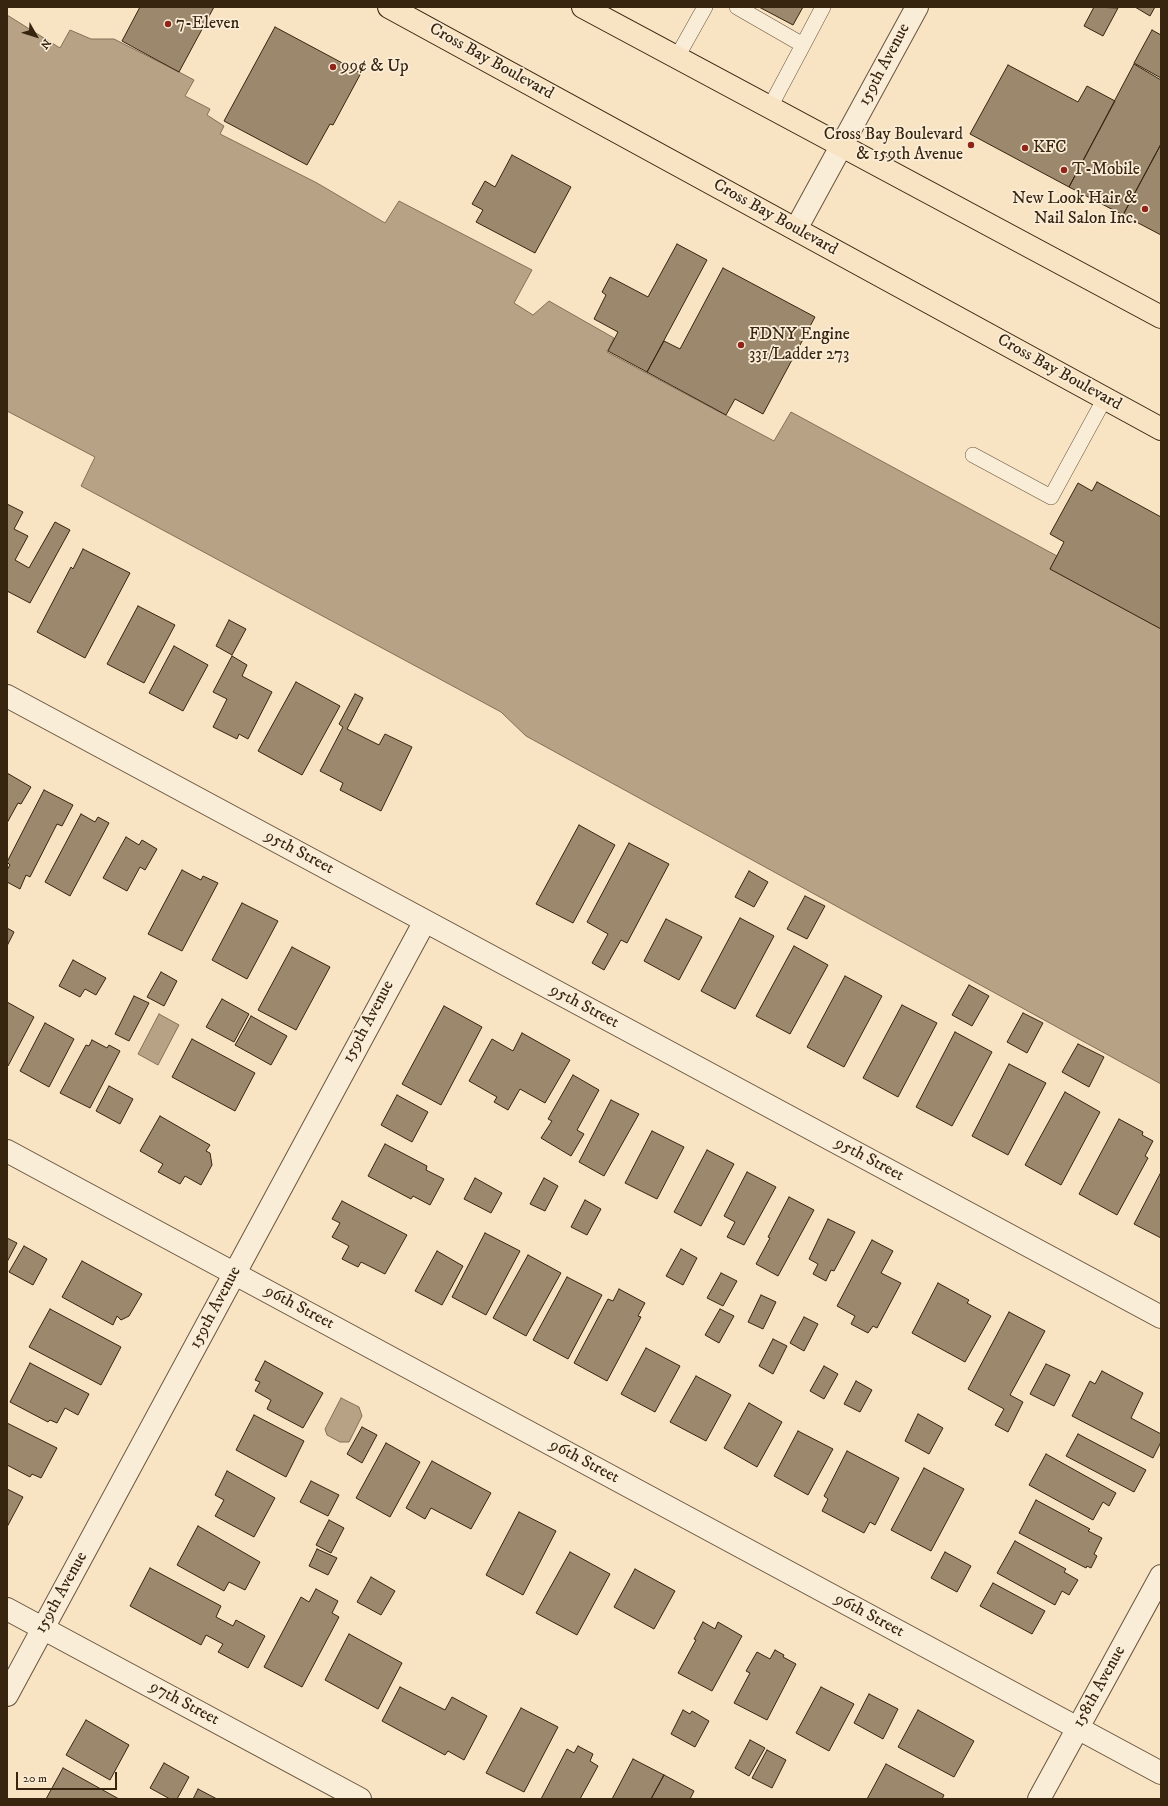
<!DOCTYPE html>
<meta charset="utf-8">
<style>
body{margin:0}
#map{position:relative;width:1168px;height:1806px;overflow:hidden;background:#f8e3c3;font-family:"IM FELL DW Pica",serif}
canvas{display:block}
.frame{position:absolute;inset:0;border:8px solid #382510;pointer-events:none}
.north{position:absolute;left:16px;top:16px;width:40px;height:40px;-webkit-text-stroke:3px #faedd8;paint-order:stroke;rotate:129deg;font-size:11px;font-weight:700;line-height:16px;text-align:center;color:#382510}
.north::after{content:'';display:block;margin:auto;width:14px;height:18px;background:#382510;clip-path:polygon(50% 0,100% 100%,50% 72%,0 100%)}
.scale{position:absolute;left:16px;top:1772px;width:101px;height:18px;box-sizing:border-box;border:2px solid #382510;border-top:0;padding-left:5px;font-size:12px;line-height:14px;white-space:nowrap;color:#382510;-webkit-text-stroke:3px #faedd8;paint-order:stroke}
</style>
<div id="map">
<canvas width="1168" height="1806"></canvas>
<div class="frame"></div>
<div class="north">N</div>
<div class="scale">20 m</div>
</div>
<script>
const c = document.querySelector('canvas').getContext('2d');
c.lineJoin = 'round';
function fillPath(path, color) { c.fillStyle = color; c.fill(path, 'evenodd'); }
const shape = rows => new Path2D(rows.map(r => 'M' + r).join(''));
function trace(path, color, width, dash) { c.strokeStyle = color; c.lineWidth = width; c.lineCap = dash ? 'butt' : 'round'; c.setLineDash(dash || []); c.stroke(path); }
function write(font, color, halo, rows, align = 'center') {
  c.font = font + ' "IM FELL DW Pica",serif'; c.lineWidth = 3.5; c.setLineDash([]); c.textBaseline = 'middle'; c.strokeStyle = halo; c.fillStyle = color; for (const [text, x, y, turn = 0] of rows) {
    c.save(); c.translate(x, y); c.rotate((+turn || 0) * Math.PI / 180); c.textAlign = isNaN(turn) ? turn : align; if (halo) c.strokeText(text, 0, 0); c.fillText(text, 0, 0); c.restore();
  }
}
const water = shape([
 [7,15,60,48,70,30,91,39,114,39,179,72,194,80,185,96,210,109,207,115,224,126,220,134,317,183,385,223,399,201,532,270,514,303,533,315,549,301,614,338,607,352,774,441,791,412,1057,556,1050,569,1161,629,1161,1084,526,736,501,712,81,486,95,457,7,411,7,15],
 [159,1014,179,1025,158,1065,138,1054,159,1014],
 [341,1398,359,1407,362,1416,349,1442,340,1442,327,1435,325,1429,341,1398]
]);
fillPath(water, '#b7a286');
trace(water, '#847057', 1);
const building = shape([
 [140,7,214,7,179,72,122,41,140,7],
 [759,7,803,7,793,25,759,7],
 [1094,7,1118,8,1103,36,1084,26,1094,7],
 [1135,7,1155,7,1150,16,1135,7],
 [275,27,361,73,333,125,330,124,307,165,224,121,275,27],
 [1152,30,1161,35,1161,78,1134,63,1152,30],
 [1134,64,1161,80,1161,144,1123,215,1069,187,1134,64],
 [1008,65,1078,102,1087,86,1115,101,1069,187,970,134,1008,65],
 [1161,144,1161,235,1123,215,1161,144],
 [512,155,571,187,535,253,476,222,483,210,472,204,485,181,495,187,512,155],
 [677,244,707,260,647,372,608,351,618,332,594,319,606,295,602,292,610,277,648,297,677,244],
 [723,268,815,317,763,414,735,399,726,415,647,372,664,341,680,349,723,268],
 [1097,482,1161,517,1161,629,1050,569,1064,542,1050,534,1078,483,1092,491,1097,482],
 [7,504,23,512,14,529,28,536,15,560,29,568,55,522,70,530,30,603,7,591,7,504],
 [83,549,130,573,85,658,37,632,71,567,73,569,83,549],
 [138,606,175,625,144,683,107,664,138,606],
 [229,620,246,629,232,655,216,646,229,620],
 [174,646,208,665,183,711,149,693,174,646],
 [232,656,247,665,242,676,272,692,248,739,239,734,237,739,213,727,227,699,213,692,232,656],
 [296,682,340,706,302,775,258,751,296,682],
 [355,694,363,698,347,729,379,745,385,734,412,747,381,811,340,790,343,783,320,771,343,727,339,724,355,694],
 [7,773,31,787,21,804,18,803,7,823,7,773],
 [44,790,73,805,62,826,57,824,30,877,26,875,20,889,7,882,7,870,10,865,7,862,44,790],
 [81,814,95,822,98,817,109,823,70,896,45,882,81,814],
 [579,825,615,845,573,923,536,904,579,825],
 [126,837,139,845,142,840,157,849,145,870,140,867,127,891,103,878,126,837],
 [629,843,669,864,627,943,621,940,604,970,592,963,608,934,587,922,629,843],
 [182,870,201,880,203,876,218,883,182,951,148,934,182,870],
 [749,871,768,882,754,907,735,897,749,871],
 [805,896,825,906,807,939,787,929,805,896],
 [242,903,278,921,247,979,212,960,242,903],
 [740,918,774,936,735,1009,701,991,740,918],
 [666,919,702,937,679,980,644,961,666,919],
 [7,928,14,932,7,946,7,928],
 [794,946,828,965,790,1034,756,1016,794,946],
 [292,947,330,967,296,1030,258,1010,292,947],
 [73,960,106,978,96,995,85,989,80,997,59,986,73,960],
 [161,972,177,981,164,1006,147,997,161,972],
 [845,976,882,996,844,1067,807,1047,845,976],
 [969,985,989,996,972,1026,952,1015,969,985],
 [134,996,149,1003,129,1041,115,1034,134,996],
 [222,999,249,1014,234,1042,206,1027,222,999],
 [7,1002,34,1017,8,1066,7,1065,7,1002],
 [902,1005,937,1023,898,1097,863,1078,902,1005],
 [444,1006,482,1027,441,1105,402,1084,444,1006],
 [1023,1013,1043,1023,1027,1053,1007,1042,1023,1013],
 [251,1016,287,1036,271,1065,235,1045,251,1016],
 [45,1023,74,1039,49,1087,20,1071,45,1023],
 [955,1032,992,1052,952,1126,916,1107,955,1032],
 [522,1033,570,1060,545,1103,520,1089,508,1110,494,1102,497,1097,469,1081,492,1039,513,1051,522,1033],
 [192,1039,255,1073,235,1111,172,1077,192,1039],
 [92,1040,107,1048,109,1045,120,1051,90,1108,60,1093,86,1045,89,1046,92,1040],
 [1078,1044,1104,1057,1089,1087,1062,1072,1078,1044],
 [1009,1064,1046,1083,1008,1155,972,1136,1009,1064],
 [573,1075,599,1090,577,1130,584,1134,571,1156,541,1138,552,1121,548,1119,573,1075],
 [109,1086,133,1099,120,1124,96,1111,109,1086],
 [1065,1092,1100,1112,1061,1185,1025,1165,1065,1092],
 [397,1095,428,1112,412,1142,381,1125,397,1095],
 [611,1100,639,1114,604,1176,579,1162,611,1100],
 [160,1116,210,1145,206,1151,210,1153,212,1165,201,1185,185,1176,180,1184,158,1172,163,1164,140,1151,160,1116],
 [1119,1119,1143,1132,1142,1135,1153,1141,1145,1156,1148,1158,1117,1215,1079,1194,1119,1119],
 [652,1131,684,1147,657,1199,625,1183,652,1131],
 [385,1144,427,1166,426,1170,444,1179,430,1205,413,1196,411,1199,368,1176,385,1144],
 [707,1150,734,1164,701,1226,674,1212,707,1150],
 [747,1172,776,1187,744,1245,727,1237,735,1222,724,1216,747,1172],
 [1161,1172,1161,1238,1134,1224,1161,1172],
 [475,1178,502,1193,491,1213,464,1199,475,1178],
 [544,1178,558,1186,545,1211,530,1204,544,1178],
 [789,1197,814,1210,778,1276,756,1264,770,1238,768,1237,789,1197],
 [585,1200,601,1209,587,1235,571,1227,585,1200],
 [342,1201,407,1235,385,1274,361,1262,358,1267,342,1259,349,1246,332,1237,340,1223,332,1219,342,1201],
 [828,1219,855,1232,834,1271,831,1270,826,1281,813,1274,818,1264,809,1259,828,1219],
 [485,1233,520,1251,486,1315,452,1297,485,1233],
 [7,1238,17,1243,7,1262,7,1238],
 [872,1240,893,1251,881,1273,901,1283,877,1328,873,1326,868,1333,851,1324,855,1316,837,1306,872,1240],
 [24,1246,47,1259,33,1285,9,1272,24,1246],
 [681,1249,697,1258,683,1285,666,1276,681,1249],
 [437,1251,463,1266,442,1305,415,1291,437,1251],
 [528,1255,561,1273,526,1336,493,1318,528,1255],
 [82,1261,142,1294,129,1316,121,1320,117,1316,113,1325,62,1297,82,1261],
 [721,1273,737,1281,723,1306,707,1298,721,1273],
 [567,1277,602,1295,568,1359,533,1340,567,1277],
 [938,1283,969,1300,967,1303,991,1316,965,1362,912,1333,938,1283],
 [619,1289,645,1303,638,1316,641,1317,607,1381,574,1363,608,1299,613,1301,619,1289],
 [761,1295,776,1302,763,1329,748,1322,761,1295],
 [50,1309,121,1347,101,1385,29,1347,50,1309],
 [720,1309,734,1316,719,1343,705,1335,720,1309],
 [1009,1312,1045,1331,1010,1395,1023,1402,1008,1432,995,1425,1004,1409,968,1389,1009,1312],
 [804,1317,818,1324,804,1351,790,1343,804,1317],
 [773,1339,787,1346,773,1374,759,1366,773,1339],
 [646,1348,680,1366,655,1412,621,1394,646,1348],
 [265,1361,323,1393,303,1428,267,1409,271,1400,255,1391,260,1382,255,1380,265,1361],
 [30,1363,89,1394,78,1415,65,1408,57,1423,50,1420,48,1422,10,1402,30,1363],
 [1046,1364,1070,1375,1054,1406,1030,1394,1046,1364],
 [824,1366,838,1374,824,1399,810,1391,824,1366],
 [1102,1371,1143,1393,1131,1418,1161,1434,1161,1442,1153,1458,1072,1416,1090,1381,1095,1384,1102,1371],
 [696,1376,731,1395,706,1441,670,1422,696,1376],
 [856,1381,872,1390,860,1412,844,1404,856,1381],
 [749,1403,782,1422,757,1467,724,1448,749,1403],
 [918,1414,943,1428,929,1454,905,1441,918,1414],
 [254,1415,304,1441,286,1477,236,1450,254,1415],
 [7,1423,57,1448,41,1478,32,1474,30,1477,7,1465,7,1423],
 [362,1427,377,1435,362,1463,347,1454,362,1427],
 [798,1431,833,1449,808,1495,774,1476,798,1431],
 [1078,1434,1146,1470,1134,1492,1066,1456,1078,1434],
 [386,1443,420,1462,390,1517,356,1498,386,1443],
 [847,1451,899,1478,875,1525,870,1522,864,1533,822,1511,828,1499,824,1496,847,1451],
 [1046,1454,1116,1493,1109,1506,1103,1502,1093,1520,1029,1485,1046,1454],
 [432,1461,491,1493,471,1529,431,1508,425,1519,406,1508,432,1461],
 [924,1468,964,1489,931,1551,891,1530,924,1468],
 [227,1471,275,1498,254,1537,215,1516,224,1500,215,1495,227,1471],
 [311,1481,339,1495,328,1516,300,1502,311,1481],
 [7,1489,23,1497,7,1527,7,1489],
 [1036,1500,1090,1529,1088,1531,1102,1538,1094,1554,1097,1556,1091,1568,1087,1566,1086,1568,1019,1533,1036,1500],
 [519,1512,556,1531,523,1595,486,1575,519,1512],
 [329,1520,344,1528,331,1553,316,1545,329,1520],
 [198,1526,260,1562,245,1590,229,1582,224,1591,177,1565,198,1526],
 [1015,1541,1066,1569,1064,1572,1078,1580,1069,1595,1062,1591,1055,1605,997,1573,1015,1541],
 [317,1549,337,1558,328,1575,309,1566,317,1549],
 [570,1552,610,1574,577,1635,536,1613,570,1552],
 [945,1552,971,1566,957,1592,931,1578,945,1552],
 [150,1568,221,1606,216,1617,233,1626,236,1620,265,1636,248,1668,218,1652,223,1644,206,1635,201,1645,130,1606,150,1568],
 [635,1569,675,1591,654,1629,614,1607,635,1569],
 [371,1577,395,1591,381,1615,357,1602,371,1577],
 [993,1583,1045,1611,1032,1634,980,1606,993,1583],
 [316,1589,338,1601,332,1613,339,1617,302,1687,264,1667,301,1597,309,1602,316,1589],
 [703,1622,715,1629,718,1622,742,1636,712,1691,678,1673,696,1640,694,1639,703,1622],
 [349,1634,402,1663,378,1709,325,1680,349,1634],
 [775,1650,784,1655,783,1657,796,1664,767,1720,734,1703,750,1673,746,1671,757,1652,770,1659,775,1650],
 [400,1687,445,1710,452,1697,487,1716,464,1760,448,1751,445,1755,382,1721,400,1687],
 [821,1687,854,1704,829,1751,796,1733,821,1687],
 [869,1694,898,1709,883,1739,854,1723,869,1694],
 [521,1708,558,1727,524,1792,486,1773,521,1708],
 [683,1710,690,1714,692,1711,709,1721,695,1747,671,1734,683,1710],
 [918,1710,974,1741,954,1777,898,1747,918,1710],
 [86,1720,129,1745,110,1780,66,1755,86,1720],
 [750,1740,765,1748,749,1776,735,1768,750,1740],
 [578,1746,593,1754,590,1761,598,1766,580,1799,541,1799,567,1749,574,1753,578,1746],
 [767,1750,786,1760,772,1788,752,1778,767,1750],
 [633,1759,664,1775,651,1799,612,1799,633,1759],
 [164,1763,189,1777,177,1799,170,1799,150,1788,164,1763],
 [886,1764,944,1795,942,1799,867,1799,886,1764],
 [63,1768,119,1799,46,1799,63,1768],
 [664,1775,694,1791,690,1799,651,1799,664,1775],
 [198,1789,217,1799,193,1799,198,1789]
]);
fillPath(building, '#9c886d');
trace(building, '#382510', 1);
const service = shape([
 [737,7,803,45,823,7],
 [677,57,705,7],
 [770,107,803,45],
 [973,455,1051,497,1105,398]
]);
const minor = shape([
 [796,229,917,7],
 [7,696,1161,1317],
 [7,1151,1161,1773],
 [7,1609,360,1799],
 [7,1695,425,921],
 [1039,1799,1161,1576]
]);
const primary = shape([
 [389,7,1161,429],
 [583,7,1161,317]
]);
trace(service, '#68543d', 16);
trace(minor, '#68543d', 24);
trace(primary, '#382510', 24);
trace(service, '#faedd8', 15);
trace(minor, '#faedd8', 22);
trace(primary, '#f8e3c3', 22);
for (const [x, y, r, color] of [
 [168,24,4,"#8f2418"],
 [333,67,4,"#8f2418"],
 [971,145,4,"#8f2418"],
 [1025,148,4,"#8f2418"],
 [1064,170,4,"#8f2418"],
 [1145,209,4,"#8f2418"],
 [741,345,4,"#8f2418"]
]) { const dot = new Path2D(); dot.arc(x, y, r, 0, 2 * Math.PI); c.fillStyle = color; c.fill(dot); trace(dot, '#faedd8', 1.5); }
write('17px', '#382510', '#faedd8', [
 ["7-Eleven",176,24],
 ["99¢ & Up",341,67],
 ["Cross Bay Boulevard",963,135,"right"],
 ["& 159th Avenue",963,155,"right"],
 ["KFC",1033,148],
 ["T-Mobile",1072,170],
 ["New Look Hair &",1137,199,"right"],
 ["Nail Salon Inc.",1137,219,"right"],
 ["FDNY Engine",749,335],
 ["331/Ladder 273",749,355]
], 'left');
write('17px', '#382510', '#faedd8', [
 ["Cross Bay Boulevard",491,62,29],
 ["159th Avenue",885,65,-62],
 ["Cross Bay Boulevard",775,218,29],
 ["Cross Bay Boulevard",1059,373,29],
 ["95th Street",299,853,28],
 ["95th Street",584,1007,28],
 ["159th Avenue",369,1022,-62],
 ["95th Street",869,1160,28],
 ["159th Avenue",216,1308,-62],
 ["96th Street",299,1308,28],
 ["96th Street",584,1462,28],
 ["159th Avenue",62,1593,-61],
 ["96th Street",869,1616,28],
 ["158th Avenue",1100,1687,-61],
 ["97th Street",184,1704,28]
]);
</script>
